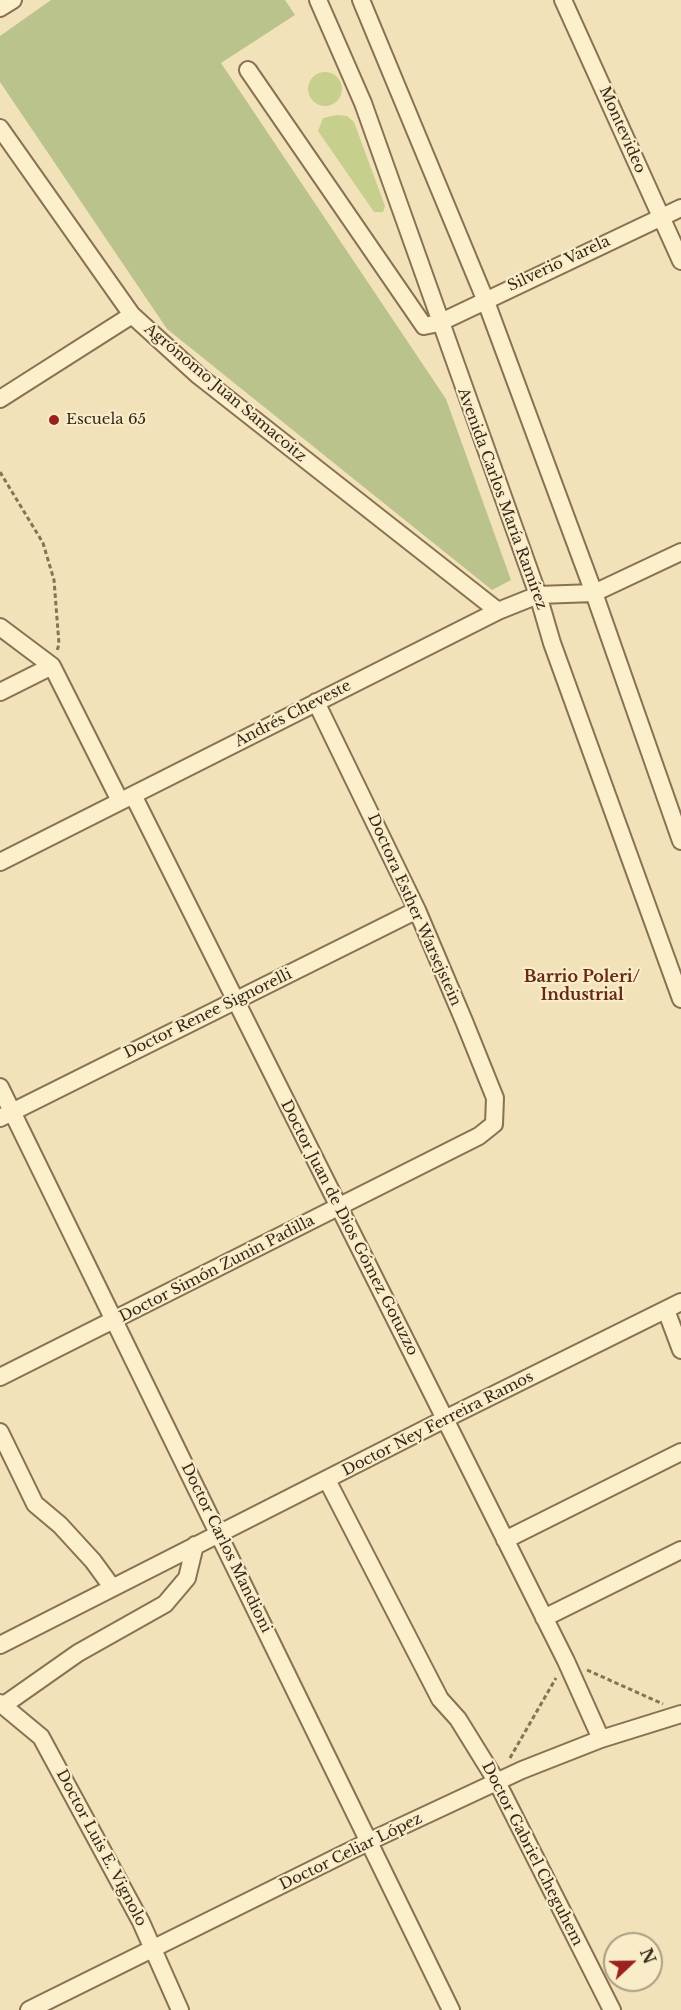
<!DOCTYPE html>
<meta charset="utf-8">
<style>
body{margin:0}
#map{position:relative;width:681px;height:2010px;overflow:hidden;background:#f1e2b9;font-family:"Libre Baskerville",serif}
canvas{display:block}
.north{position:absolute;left:603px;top:1932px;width:60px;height:60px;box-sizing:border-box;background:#f8ecc9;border:2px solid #aa9e83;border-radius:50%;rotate:68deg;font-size:16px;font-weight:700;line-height:24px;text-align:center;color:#362819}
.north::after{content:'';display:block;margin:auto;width:21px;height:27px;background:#9d201d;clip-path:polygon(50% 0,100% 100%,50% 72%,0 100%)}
</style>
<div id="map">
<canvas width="681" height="2010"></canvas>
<div class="north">N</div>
</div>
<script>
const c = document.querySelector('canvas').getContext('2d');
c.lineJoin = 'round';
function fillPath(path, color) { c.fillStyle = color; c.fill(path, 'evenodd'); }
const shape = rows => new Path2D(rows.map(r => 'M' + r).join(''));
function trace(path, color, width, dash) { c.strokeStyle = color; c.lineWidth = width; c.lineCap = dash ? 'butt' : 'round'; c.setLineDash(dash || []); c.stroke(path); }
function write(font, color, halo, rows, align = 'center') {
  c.font = font + ' "Libre Baskerville",serif'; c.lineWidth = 4.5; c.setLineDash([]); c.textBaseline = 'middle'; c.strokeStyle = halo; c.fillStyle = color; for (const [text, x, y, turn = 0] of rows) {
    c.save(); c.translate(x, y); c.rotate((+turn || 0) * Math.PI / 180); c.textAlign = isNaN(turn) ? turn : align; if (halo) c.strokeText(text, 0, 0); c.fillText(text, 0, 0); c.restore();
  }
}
fillPath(shape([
 '308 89a17 17 0 1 1 34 0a17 17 0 1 1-34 0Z',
 [337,115,347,116,354,122,385,206,383,212,374,212,318,131,323,118]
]), '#c6d08c');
fillPath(shape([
 [51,0,285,0,295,15,221,63,446,399,511,580,492,590,167,329,0,82,0,36]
]), '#bbc38d');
const minor = shape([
 [318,0,363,103,538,595,552,643,681,999],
 [361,0,485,299,594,593,681,841],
 [563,0,681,261],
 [0,8,13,0],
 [248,70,424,326,439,323,681,208],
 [0,128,132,315,199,376,498,611],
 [0,399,132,315],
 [0,627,52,666,120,801],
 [0,692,52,666],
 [133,795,566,1661,601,1739],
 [0,862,498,611,538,595,594,593,681,552],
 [0,1087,451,2010],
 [0,1118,417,910],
 [666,1310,681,1350],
 [0,1377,479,1136,494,1124,495,1098,464,1021,417,910,316,702],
 [0,1432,35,1504,60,1525,93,1561,112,1587],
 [327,1480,440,1699,458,1719,497,1782,612,2010],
 [505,1540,681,1452],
 [544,1618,681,1550],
 [0,1645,445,1419,681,1302],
 [0,1703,41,1737,141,1922,180,2010],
 [4,1705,78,1653,165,1604,187,1578,195,1545],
 [29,2010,370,1841,522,1770,601,1739,681,1714]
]);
trace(minor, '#897152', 20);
trace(shape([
 [0,472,43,543,54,580,59,644,57,651],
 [587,1670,663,1704],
 [510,1758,556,1678]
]), '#897152', 3, [4.5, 3]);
trace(minor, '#fcefcc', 16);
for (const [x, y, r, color] of [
 [54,420,6,"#9d201d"]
]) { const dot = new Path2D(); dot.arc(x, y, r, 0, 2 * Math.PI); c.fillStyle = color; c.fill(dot); trace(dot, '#f8ecc9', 2); }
write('15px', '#362819', '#f8ecc9', [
 ["Montevideo",622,130,66],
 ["Silverio Varela",559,264,-25],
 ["Agrónomo Juan Samacoitz",225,393,40],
 ["Avenida Carlos María Ramírez",502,499,70],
 ["Andrés Cheveste",293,714,-27],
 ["Doctora Esther Warsejstein",414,910,66],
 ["Doctor Renee Signorelli",208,1014,-26],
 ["Doctor Juan de Dios Gómez Gotuzzo",349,1228,63],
 ["Doctor Simón Zunin Padilla",217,1269,-27],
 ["Doctor Ney Ferreira Ramos",438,1424,-27],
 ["Doctor Carlos Mandioni",226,1548,64],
 ["Doctor Luis E. Vignolo",101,1848,62],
 ["Doctor Celiar López",351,1852,-26],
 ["Doctor Gabriel Cheguhem",532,1854,63]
]);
write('15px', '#362819', '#f8ecc9', [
 ["Escuela 65",66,420]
], 'left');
write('bold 16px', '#672815', '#f8ecc9', [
 ["Barrio Poleri/",582,977],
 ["Industrial",582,995]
]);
</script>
